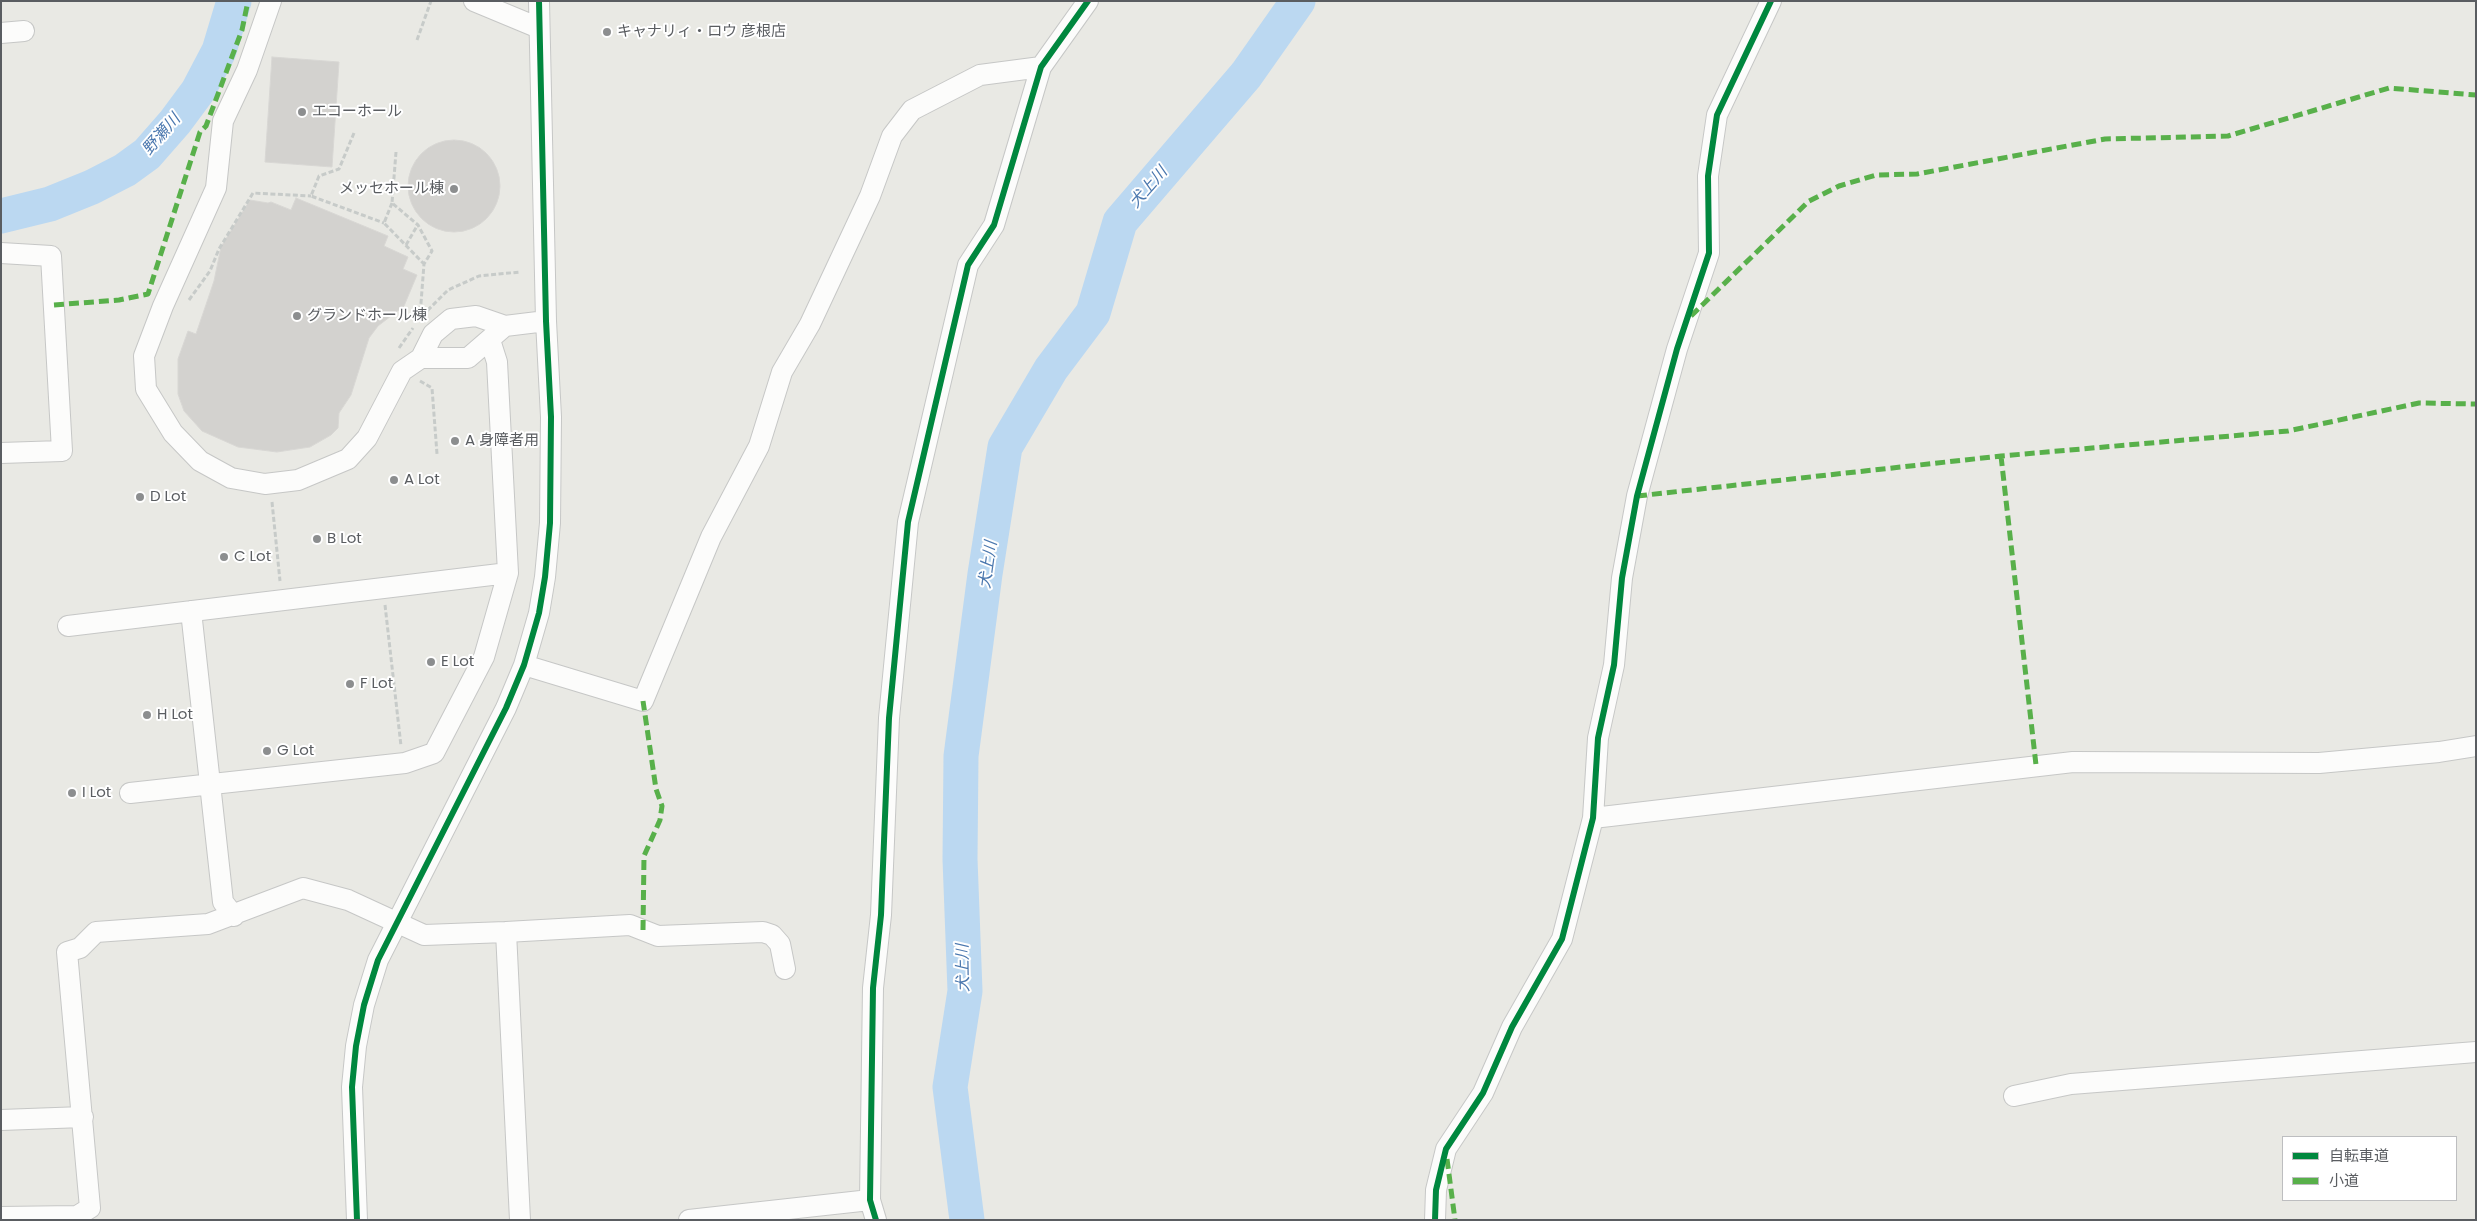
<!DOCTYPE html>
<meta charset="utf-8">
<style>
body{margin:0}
#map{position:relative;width:2477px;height:1221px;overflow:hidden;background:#e9e9e4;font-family:Poppins,"Noto Sans JP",sans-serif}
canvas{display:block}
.frame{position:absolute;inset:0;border:2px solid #5a5d61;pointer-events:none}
.legend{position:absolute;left:2282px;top:1136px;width:175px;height:65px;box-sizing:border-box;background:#fff;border:1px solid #bdbec0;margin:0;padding:6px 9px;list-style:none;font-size:15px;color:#5a5d61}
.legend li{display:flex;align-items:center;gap:10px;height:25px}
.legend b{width:25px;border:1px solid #bdbec0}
</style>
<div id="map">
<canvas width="2477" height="1221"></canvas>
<div class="frame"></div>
<ul class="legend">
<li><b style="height:6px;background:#00873e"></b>自転車道</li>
<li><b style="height:6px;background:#58b04a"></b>小道</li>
</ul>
</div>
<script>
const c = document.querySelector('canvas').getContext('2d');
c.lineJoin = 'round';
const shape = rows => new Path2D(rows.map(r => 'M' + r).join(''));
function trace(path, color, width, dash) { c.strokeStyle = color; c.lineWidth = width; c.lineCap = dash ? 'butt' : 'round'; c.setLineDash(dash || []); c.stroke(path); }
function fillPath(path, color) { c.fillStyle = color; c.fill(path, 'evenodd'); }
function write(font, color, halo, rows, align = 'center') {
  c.font = font + ' Poppins,"Noto Sans JP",sans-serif'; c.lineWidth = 4; c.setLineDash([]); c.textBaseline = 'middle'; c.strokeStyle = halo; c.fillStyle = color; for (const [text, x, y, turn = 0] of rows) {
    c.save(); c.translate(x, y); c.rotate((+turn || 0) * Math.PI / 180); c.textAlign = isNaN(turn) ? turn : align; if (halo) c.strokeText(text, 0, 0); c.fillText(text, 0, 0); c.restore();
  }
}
trace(shape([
 [1,216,50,204,92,187,125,170,147,154,175,122,198,91,219,51,234,1],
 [967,1220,950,1087,965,991,960,859,961,756,985,574,1005,447,1051,369,1093,313,1120,222,1246,75,1298,1]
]), '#bbd8f1', 35);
const building = shape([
 [272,57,339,62,332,167,265,162,272,57],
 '408 186a46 46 0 1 1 92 0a46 46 0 1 1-92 0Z',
 [296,198,388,236,384,246,408,257,403,269,417,275,404,306,378,326,369,338,351,395,339,413,338,428,331,435,310,447,277,452,238,447,202,431,184,411,178,394,178,359,188,331,196,334,214,281,221,247,250,200,268,203,271,202,291,210,296,198]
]);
fillPath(building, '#d3d2cf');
trace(building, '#d8d7d4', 1);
const minor = shape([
 [271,1,247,70,223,121,216,188,163,306,144,356,146,389,173,433,200,461,231,478,265,484,298,480,348,459,367,438,402,371,421,358],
 [474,1,539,28],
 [1,33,24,31],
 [1,253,51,256,62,451,1,453],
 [505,326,468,358,421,358,433,334,451,319,476,316,505,326,546,321],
 [191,611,223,902,234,916],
 [68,626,508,573],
 [524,665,643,701,711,537,759,446,782,372,810,324,870,196,892,136,912,110,980,75,1041,67],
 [130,793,405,763,434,753,484,657,508,573,497,362,490,340],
 [1593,818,2073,762,2319,763,2439,752,2476,746],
 [2014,1096,2071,1084,2476,1052],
 [1,1120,83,1117],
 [1,1217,77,1216,90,1208,67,952,80,948,96,932,208,924,303,888,348,900,424,935,506,932],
 [357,1220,352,1087,356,1046,364,1005,378,960,506,708,524,665,539,613,545,577,550,523,551,417,546,321,539,1],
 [520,1220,506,932,630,925,658,936,763,932,772,935,780,944,785,969],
 [689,1220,870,1200],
 [876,1220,870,1200,873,988,881,915,889,718,908,522,968,265,994,225,1041,67,1088,1],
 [1435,1220,1436,1190,1446,1149,1483,1093,1512,1027,1562,939,1593,818,1598,738,1614,665,1622,578,1637,496,1677,349,1709,253,1708,176,1717,115,1771,1]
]);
trace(minor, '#c6c7c6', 22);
trace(shape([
 [417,40,431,1],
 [354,133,339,169,319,176,311,196,384,223],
 [396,152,392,203,418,225,432,251,424,264,420,316],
 [392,203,384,223,424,264],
 [406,245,417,226],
 [189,300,210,271,219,249,253,193,311,196],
 [417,321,448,290,479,276,520,272],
 [399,348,413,328],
 [420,381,432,388,437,454],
 [272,502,280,581],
 [385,605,401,746]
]), '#c7cbc9', 3, [5, 2.5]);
trace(minor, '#fcfcfb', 20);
trace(shape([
 [54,305,119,300,148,294,200,132,206,126,242,30,248,1],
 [1691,316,1809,201,1839,186,1876,175,1917,174,2105,139,2228,136,2389,88,2476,95],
 [2001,456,2036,765],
 [1637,496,2001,456,2288,431,2419,403,2476,404],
 [643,930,644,856,660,820,662,806,656,789,643,701],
 [1447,1159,1455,1220]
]), '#58b04a', 5, [10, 5]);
trace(shape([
 [357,1220,352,1087,356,1046,364,1005,378,960,506,708,524,665,539,613,545,577,550,523,551,417,546,321,539,1],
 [876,1220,870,1200,873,988,881,915,889,718,908,522,968,265,994,225,1041,67,1088,1],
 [1435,1220,1436,1190,1446,1149,1483,1093,1512,1027,1562,939,1593,818,1598,738,1614,665,1622,578,1637,496,1677,349,1709,253,1708,176,1717,115,1771,1]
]), '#00873e', 6);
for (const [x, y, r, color] of [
 [607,32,5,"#8c8e8f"],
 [302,112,5,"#8c8e8f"],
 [454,189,5,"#8c8e8f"],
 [297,316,5,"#8c8e8f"],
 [455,441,5,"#8c8e8f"],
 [394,480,5,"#8c8e8f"],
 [140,497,5,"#8c8e8f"],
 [317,539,5,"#8c8e8f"],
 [224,557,5,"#8c8e8f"],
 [431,662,5,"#8c8e8f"],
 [350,684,5,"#8c8e8f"],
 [147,715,5,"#8c8e8f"],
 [267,751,5,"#8c8e8f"],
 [72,793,5,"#8c8e8f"]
]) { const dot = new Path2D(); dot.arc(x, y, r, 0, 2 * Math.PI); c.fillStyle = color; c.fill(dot); trace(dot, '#fff', 2); }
write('15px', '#5a5d61', '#fff', [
 ["キャナリィ・ロウ 彦根店",617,32],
 ["エコーホール",312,112],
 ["メッセホール棟",444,189,"right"],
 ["グランドホール棟",307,316],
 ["A 身障者用",465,441],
 ["A Lot",404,480],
 ["D Lot",150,497],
 ["B Lot",327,539],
 ["C Lot",234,557],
 ["E Lot",441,662],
 ["F Lot",360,684],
 ["H Lot",157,715],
 ["G Lot",277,751],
 ["I Lot",82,793]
], 'left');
write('italic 16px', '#4a77ae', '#fff', [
 ["野瀬川",162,135,-49],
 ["犬上川",1149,188,-49],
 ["犬上川",989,565,-82],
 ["犬上川",964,968,-91]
]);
</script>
